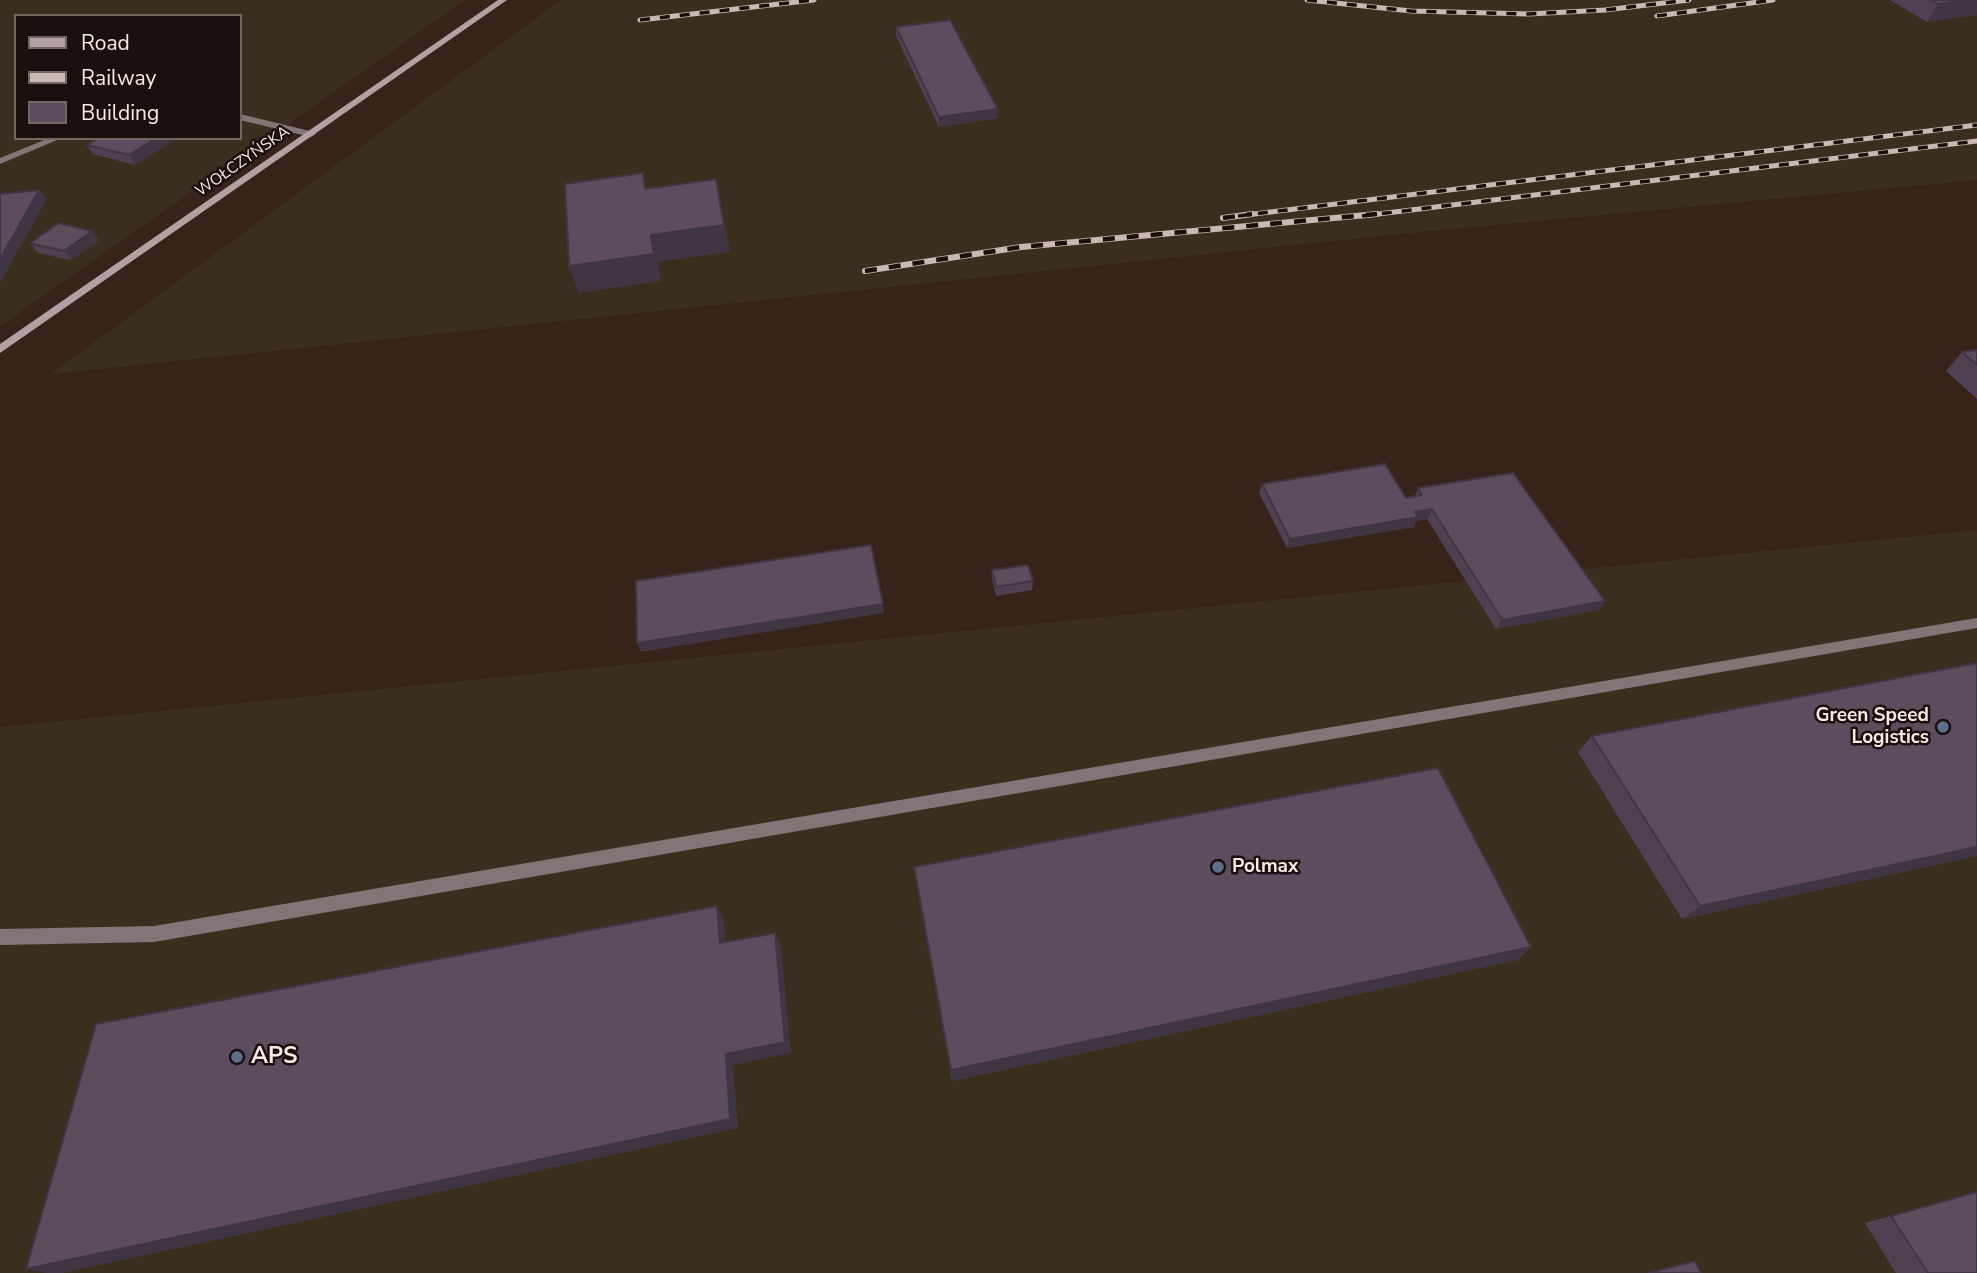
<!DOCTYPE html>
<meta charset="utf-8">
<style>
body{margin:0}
#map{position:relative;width:1977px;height:1273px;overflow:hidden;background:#38231b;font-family:"Nunito Sans",sans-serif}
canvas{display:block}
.legend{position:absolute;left:14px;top:14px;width:228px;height:126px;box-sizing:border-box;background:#190f0c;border:2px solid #726662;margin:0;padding:9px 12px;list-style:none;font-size:21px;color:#f7e9e3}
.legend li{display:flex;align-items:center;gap:14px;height:35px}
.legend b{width:35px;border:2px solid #726662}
</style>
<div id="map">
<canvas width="1977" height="1273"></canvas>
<ul class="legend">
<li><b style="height:9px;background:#b3a0a5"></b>Road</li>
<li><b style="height:9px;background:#c9b9b2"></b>Railway</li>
<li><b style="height:19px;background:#5c4c5e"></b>Building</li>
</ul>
</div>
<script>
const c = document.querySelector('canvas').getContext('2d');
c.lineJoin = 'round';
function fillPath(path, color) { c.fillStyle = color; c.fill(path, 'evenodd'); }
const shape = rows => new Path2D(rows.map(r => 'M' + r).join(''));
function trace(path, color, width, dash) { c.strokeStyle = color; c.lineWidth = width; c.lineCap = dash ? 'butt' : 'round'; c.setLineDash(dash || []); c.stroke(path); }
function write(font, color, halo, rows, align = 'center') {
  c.font = font + ' "Nunito Sans",sans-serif'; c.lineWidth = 5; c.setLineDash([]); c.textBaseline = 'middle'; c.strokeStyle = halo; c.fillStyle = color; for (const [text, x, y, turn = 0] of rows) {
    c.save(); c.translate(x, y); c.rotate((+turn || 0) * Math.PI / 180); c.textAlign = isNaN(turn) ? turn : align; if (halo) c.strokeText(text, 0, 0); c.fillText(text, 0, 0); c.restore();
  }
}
fillPath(shape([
 [0,0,465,0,0,326],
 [16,16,240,16,240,138,16,138],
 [561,0,1977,0,1977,180,1420,232,51,374],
 [1977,530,1977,1273,0,1273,0,727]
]), '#3a2f1f');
fillPath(shape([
 [240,114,314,132,316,134,311,137,240,120,240,114],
 [49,138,62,138,0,164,0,158,49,138],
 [1977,618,1977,628,154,942,0,945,0,929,154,926,1977,618]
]), '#817578');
fillPath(shape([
 [498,0,507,0,0,353,0,344,498,0]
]), '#b3a0a5');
const railFar1 = shape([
 [1307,0,1411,11,1529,14,1605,10,1689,0],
 [1657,16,1773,0],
 [640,20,814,0],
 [1238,216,1977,125],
 [1362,216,1977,141]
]);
const rail = shape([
 [1223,218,1252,214],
 [865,271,1021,247,1377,214]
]);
trace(railFar1, '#c9b9b2', 5);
trace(rail, '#c9b9b2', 6);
trace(railFar1, '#190f0c', 3.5, [10]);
trace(rail, '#190f0c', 4.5, [12]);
fillPath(shape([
 [1890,0,1977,0,1927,22],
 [896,27,998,109,998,118,939,127,896,36],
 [177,138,135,165,93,154,87,145],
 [99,240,71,260,38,253,30,243],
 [1977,350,1977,399,1946,371,1962,352],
 [1262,484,1406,498,1415,496,1418,488,1599,610,1496,629,1427,519,1416,521,1414,527,1287,548,1259,493],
 [992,570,1033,581,1032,590,996,596,992,579],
 [1592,736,1977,856,1682,919,1578,752],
 [914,867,1531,947,1517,960,952,1081],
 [1977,1192,1977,1273,1896,1273,1865,1223]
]), '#4f4151');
fillPath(shape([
 [1969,0,1977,0,1977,15,1927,22,1938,4],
 [998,109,998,118,939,127,939,117],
 [156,138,177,138,135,165,129,155],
 [716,179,730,252,658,262,661,281,579,293,569,266],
 [39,190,47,199,0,283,0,259],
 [92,231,99,240,71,260,64,251],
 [1432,509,1427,519,1416,521,1414,527,1287,548,1290,539],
 [1605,601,1599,610,1496,629,1502,620],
 [883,604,884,613,641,652,637,643],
 [1977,847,1977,856,1682,919,1700,906],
 [717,906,724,920,727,956,720,943],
 [775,933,781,946,791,1053,733,1065,738,1128,62,1273,47,1273,26,1269,726,1054],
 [1531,947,1517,960,952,1081,951,1070]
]), '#403542');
const building = shape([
 [1931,0,1969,0,1938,4,1931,0],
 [950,20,998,109,939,117,896,27,950,20],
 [98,138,156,138,129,155,87,145,98,138],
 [643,173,645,189,716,179,724,225,651,235,654,254,569,266,565,184,643,173],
 [39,190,0,259,0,194,39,190],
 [59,223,92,231,64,251,30,243,59,223],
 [1977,350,1977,365,1962,352,1977,350],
 [1385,464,1406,498,1422,495,1418,488,1513,473,1605,601,1502,620,1432,509,1415,512,1418,517,1290,539,1262,484,1385,464],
 [871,545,883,604,637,643,636,581,871,545],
 [1028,565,1033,581,996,587,992,570,1028,565],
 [1977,663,1977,847,1700,906,1592,736,1977,663],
 [1438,768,1531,947,951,1070,914,867,1438,768],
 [717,906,720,943,775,933,785,1042,726,1054,730,1119,26,1269,96,1024,717,906],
 [1977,1192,1977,1273,1928,1273,1891,1216,1977,1192],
 [1695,1261,1701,1273,1649,1273,1695,1261]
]);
fillPath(building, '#5c4c5e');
trace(building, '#403542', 2);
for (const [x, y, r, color] of [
 [1943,727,7,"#5c6f8a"],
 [1218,867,7,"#5c6f8a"],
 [237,1057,7,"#5c6f8a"]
]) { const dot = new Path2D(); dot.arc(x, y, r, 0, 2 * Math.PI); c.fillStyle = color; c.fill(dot); trace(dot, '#190f0c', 2.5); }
write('16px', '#f7e9e3', '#190f0c', [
 ["WOŁCZYŃSKA",243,162,-35]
]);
write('bold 19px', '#f7e9e3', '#190f0c', [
 ["Green Speed",1929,716],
 ["Logistics",1929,738],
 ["Polmax",1232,867,"left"]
], 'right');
write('bold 23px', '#f7e9e3', '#190f0c', [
 ["APS",251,1057]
], 'left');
</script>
